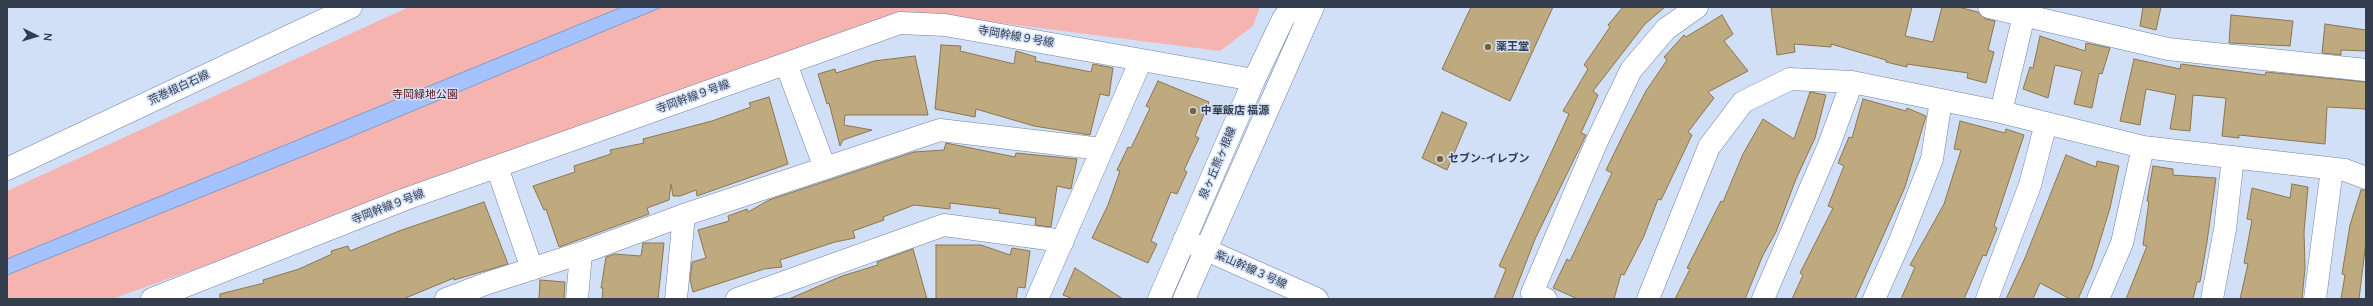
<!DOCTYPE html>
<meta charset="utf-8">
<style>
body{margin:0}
#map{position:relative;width:2373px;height:306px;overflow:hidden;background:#d1dff7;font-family:Manrope,sans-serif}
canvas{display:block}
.frame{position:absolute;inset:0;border:8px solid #343d4e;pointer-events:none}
.north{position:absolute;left:16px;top:16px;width:40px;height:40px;-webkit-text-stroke:3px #d1dff7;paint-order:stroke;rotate:95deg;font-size:11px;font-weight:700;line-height:16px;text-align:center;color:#343d4e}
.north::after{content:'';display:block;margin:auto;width:14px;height:18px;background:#343d4e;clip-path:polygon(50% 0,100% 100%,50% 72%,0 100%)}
</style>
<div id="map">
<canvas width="2373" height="306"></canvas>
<div class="frame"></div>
<div class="north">N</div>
</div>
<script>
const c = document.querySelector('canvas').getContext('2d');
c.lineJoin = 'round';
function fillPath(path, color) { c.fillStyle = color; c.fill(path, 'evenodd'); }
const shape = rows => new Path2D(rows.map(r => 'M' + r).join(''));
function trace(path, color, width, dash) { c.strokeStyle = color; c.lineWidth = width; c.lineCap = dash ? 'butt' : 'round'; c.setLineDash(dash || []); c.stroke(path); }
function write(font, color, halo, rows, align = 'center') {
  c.font = font + ' Manrope,"Noto Sans JP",sans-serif'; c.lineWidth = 3; c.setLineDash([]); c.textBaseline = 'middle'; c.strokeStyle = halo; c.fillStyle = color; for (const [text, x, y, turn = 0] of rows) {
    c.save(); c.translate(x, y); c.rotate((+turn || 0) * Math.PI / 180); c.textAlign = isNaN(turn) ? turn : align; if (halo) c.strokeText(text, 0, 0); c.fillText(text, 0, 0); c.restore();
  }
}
fillPath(shape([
 [409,7,1260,7,1253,26,1220,51,953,17,898,17,112,299,7,299,7,191]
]), '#f5b4b0');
const water = shape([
 [622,7,662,7,336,143,7,275,7,259,622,7]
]);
fillPath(water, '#a4c3fe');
trace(water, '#829bc9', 1);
const building = shape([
 [1471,7,1553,7,1510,101,1442,69,1471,7],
 [1623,7,1665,7,1645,24,1593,91,1598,95,1581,133,1586,135,1535,239,1512,299,1494,299,1506,269,1499,266,1569,114,1563,111,1588,69,1584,65,1610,27,1608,25,1623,7],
 [1771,7,1912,7,1905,36,1933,42,1942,7,1958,7,1978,12,1986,19,1995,21,1988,50,1994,52,1986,83,1967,78,1968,73,1907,64,1907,67,1886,62,1886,60,1831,44,1831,47,1794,44,1795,52,1777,55,1771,7],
 [2143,7,2161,7,2156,30,2140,26,2143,7],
 [1722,15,1733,34,1724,41,1748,71,1708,92,1714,98,1688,132,1692,135,1661,200,1658,199,1644,236,1624,275,1621,274,1614,299,1578,299,1553,288,1567,259,1570,261,1612,173,1606,170,1625,131,1646,91,1667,60,1664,57,1684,35,1686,37,1722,15],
 [2231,15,2293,21,2290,46,2229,43,2231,15],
 [2325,24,2366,30,2366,51,2341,50,2341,55,2322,53,2325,24],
 [2040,36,2085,51,2086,43,2110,48,2102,74,2099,73,2092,108,2074,104,2082,71,2055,65,2048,98,2023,89,2030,67,2033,68,2040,36],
 [941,45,961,46,960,51,1014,64,1016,51,1036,57,1035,61,1091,72,1093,64,1113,68,1109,96,1100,94,1090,135,1034,126,976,109,975,117,935,109,941,45],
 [915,56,928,115,845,115,844,125,872,130,843,140,840,146,829,103,827,104,818,74,835,69,836,73,874,61,915,56],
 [2134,59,2180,69,2181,64,2265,75,2266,72,2366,82,2366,109,2327,107,2325,144,2239,135,2239,138,2222,136,2226,98,2193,95,2190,131,2170,129,2176,95,2146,89,2140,125,2120,121,2134,59],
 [1158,81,1209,102,1195,136,1199,138,1184,170,1187,172,1177,194,1171,192,1151,241,1157,244,1148,263,1092,238,1108,205,1120,171,1117,170,1128,147,1131,148,1150,108,1146,106,1158,81],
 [1810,92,1826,95,1815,138,1796,179,1776,232,1763,255,1745,299,1675,299,1690,269,1687,268,1721,201,1723,202,1743,154,1763,119,1794,139,1810,92],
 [769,97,788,164,697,196,696,190,680,196,673,196,671,184,669,200,647,208,649,214,559,247,546,209,544,210,533,186,575,172,574,166,611,154,610,150,644,143,643,139,712,121,751,107,749,103,769,97],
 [1863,99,1906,111,1907,108,1926,116,1905,187,1855,299,1792,299,1803,275,1800,273,1833,208,1828,206,1844,166,1838,163,1849,137,1852,138,1863,99],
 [1442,112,1467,123,1447,170,1422,158,1442,112],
 [1960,121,2005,133,2006,129,2024,135,1994,226,1997,228,1986,256,1983,255,1964,299,1901,299,1915,267,1910,265,1944,204,1961,150,1954,149,1960,121],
 [946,143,1015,157,1016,153,1077,159,1071,189,1057,186,1051,227,1035,225,1036,218,999,213,1000,209,950,203,950,209,914,205,883,217,884,220,853,231,855,238,835,242,780,260,782,267,764,269,693,292,690,280,692,262,706,258,698,230,729,221,728,216,747,209,748,212,769,200,914,152,944,150,946,143],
 [2066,155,2096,167,2097,161,2119,166,2110,208,2092,267,2078,299,2070,299,2040,283,2033,299,2006,299,2025,258,2066,155],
 [2153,166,2173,169,2173,175,2216,178,2207,242,2200,282,2197,282,2193,299,2126,299,2147,246,2143,245,2149,201,2147,201,2153,166],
 [2292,184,2308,187,2304,232,2305,268,2302,299,2240,299,2248,264,2244,263,2252,220,2247,219,2252,188,2290,198,2292,184],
 [2361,190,2366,190,2366,241,2359,299,2341,299,2345,275,2342,274,2350,225,2361,190],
 [484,202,508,264,454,280,454,278,403,299,220,299,220,294,264,283,263,280,299,269,332,254,331,251,348,246,350,251,399,231,484,202],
 [643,243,664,243,658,299,602,299,603,288,601,288,606,257,615,254,641,256,643,243],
 [936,245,981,245,1010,255,1012,248,1030,251,1025,288,1018,287,1016,299,936,299,936,245],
 [913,249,927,299,789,299,842,276,878,265,877,262,913,249],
 [1075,268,1123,299,1073,299,1063,295,1075,268],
 [540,280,565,282,564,299,539,299,540,280]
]);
fillPath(building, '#bfa97f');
trace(building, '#8b764e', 1);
const minor = shape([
 [1989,7,2168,49,2366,70],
 [786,64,825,168],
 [2001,112,2024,15],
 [497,167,532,269],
 [7,169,351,7],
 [1184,240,1317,299],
 [152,299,403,200,900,23,945,25,1254,80],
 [446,299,488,283,581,253,684,215,940,130,1102,149],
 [577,299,581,253],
 [676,299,684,215],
 [737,299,944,225,1063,241],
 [1037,299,1141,60],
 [1546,299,1532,293,1597,141,1631,70,1666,29,1697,7],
 [1648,299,1709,147,1743,102,1790,79,1852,82,2001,112,2143,147,2345,170,2366,178],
 [1763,299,1829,145,1852,82],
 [1874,299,1900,241,1932,159,1941,100],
 [1987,299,2030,185,2046,123],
 [2098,299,2122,243,2143,147],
 [2212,299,2225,229,2233,157],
 [2315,299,2332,169]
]);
const major = shape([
 [1159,299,1254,80,1283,19,1291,7],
 [1184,299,1313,7]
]);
trace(minor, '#6f83a8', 23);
trace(major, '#6f83a8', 23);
trace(minor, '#fff', 22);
trace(major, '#fff', 22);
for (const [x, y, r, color] of [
 [1488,47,4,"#7b6333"],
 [1193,111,4,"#7b6333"],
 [1440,159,4,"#7b6333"]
]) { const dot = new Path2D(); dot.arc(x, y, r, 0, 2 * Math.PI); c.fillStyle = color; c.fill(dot); trace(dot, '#d1dff7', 1.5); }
write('11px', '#343d4e', '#d1dff7', [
 ["寺岡幹線９号線",1016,37,10],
 ["荒巻根白石線",179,88,-25],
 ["寺岡幹線９号線",693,97,-20],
 ["泉ヶ丘熊ヶ根線",1218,163,-67],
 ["寺岡幹線９号線",388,207,-21],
 ["紫山幹線３号線",1251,270,24]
]);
write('bold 11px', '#343d4e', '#d1dff7', [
 ["薬王堂",1496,47],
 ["中華飯店 福源",1201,111],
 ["セブン-イレブン",1448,159]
], 'left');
write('11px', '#5c0f15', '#d1dff7', [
 ["寺岡緑地公園",425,95]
]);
</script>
